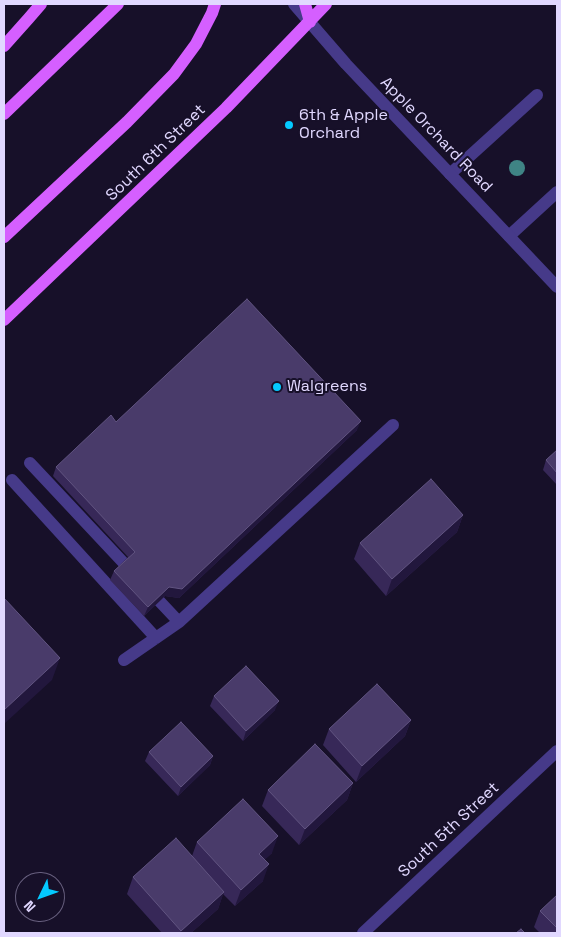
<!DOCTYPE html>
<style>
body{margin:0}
#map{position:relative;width:561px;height:937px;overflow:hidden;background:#171029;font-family:"Space Grotesk",sans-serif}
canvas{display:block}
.frame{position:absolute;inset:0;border:5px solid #e1d8ff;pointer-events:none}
.north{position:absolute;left:15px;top:872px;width:50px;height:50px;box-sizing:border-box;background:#171029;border:1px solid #68607f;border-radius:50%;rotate:228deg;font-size:14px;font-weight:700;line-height:20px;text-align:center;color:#e1d8ff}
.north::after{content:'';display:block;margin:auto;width:18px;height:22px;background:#04c9ff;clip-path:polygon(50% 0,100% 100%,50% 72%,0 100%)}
</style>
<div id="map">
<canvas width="561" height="937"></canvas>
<div class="frame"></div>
<div class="north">N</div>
</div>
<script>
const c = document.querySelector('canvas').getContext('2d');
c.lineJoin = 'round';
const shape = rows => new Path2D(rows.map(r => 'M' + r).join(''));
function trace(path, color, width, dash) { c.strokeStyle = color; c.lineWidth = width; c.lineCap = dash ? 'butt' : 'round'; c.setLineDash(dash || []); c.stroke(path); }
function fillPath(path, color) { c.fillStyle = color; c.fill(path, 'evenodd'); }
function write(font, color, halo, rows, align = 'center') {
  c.font = font + ' "Space Grotesk",sans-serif'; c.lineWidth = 4; c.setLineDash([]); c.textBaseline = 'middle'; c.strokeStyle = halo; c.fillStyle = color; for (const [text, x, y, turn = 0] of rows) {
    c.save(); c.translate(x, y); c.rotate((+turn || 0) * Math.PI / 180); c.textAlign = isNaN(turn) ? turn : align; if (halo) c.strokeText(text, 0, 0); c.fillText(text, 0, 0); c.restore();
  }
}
trace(shape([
 [450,174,537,95],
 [509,236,557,192],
 [30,463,134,574],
 [12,480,156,638],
 [148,589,179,622],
 [124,660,179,622,393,425]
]), '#463a89', 12);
trace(shape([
 [294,4,346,64,557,287],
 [363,933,557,751]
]), '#463a89', 12);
trace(shape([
 [305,4,310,22],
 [4,46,29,18,41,4],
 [4,114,118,4],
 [4,237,127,122,174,74,196,44,212,13,215,4],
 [4,320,226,108,326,4]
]), '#d55fff', 12);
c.fillStyle = '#3f8485';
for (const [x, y] of [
 [517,168]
]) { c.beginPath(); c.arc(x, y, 8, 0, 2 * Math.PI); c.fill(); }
fillPath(shape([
 [116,422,357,430,179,598,165,596,144,616,110,580,114,571,128,557,53,476,56,467],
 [557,450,557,485,543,470,546,460],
 [463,515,457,532,386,596,354,559,360,543],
 [214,696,275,710,243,741,210,706],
 [411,720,405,736,356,782,323,745,329,729],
 [149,752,213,756,210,765,178,796,145,761],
 [353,783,347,800,299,845,262,806,268,790],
 [197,842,272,853,264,860,263,881,235,906,223,894,218,909,191,933,162,933,127,894,133,877,192,856],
 [557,895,557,933,540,933,534,927,540,911]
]), '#372858');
fillPath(shape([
 [361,421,357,430,179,598,165,596,144,616,148,607,169,587],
 [463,515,457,532,386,596,392,579],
 [60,658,52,680,4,724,4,710],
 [279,701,275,710,243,741,246,731],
 [411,720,405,736,356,782,362,766],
 [213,756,210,765,178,796,181,787],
 [353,783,347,800,299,845,305,829],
 [278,836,272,853,253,871,259,854],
 [269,864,263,881,235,906,241,890],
 [224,892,218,909,191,933,180,933,181,931]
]), '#22173d');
const building = shape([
 [247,299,361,421,182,589,169,587,148,607,114,571,135,552,56,467,111,415,116,422,247,299],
 [557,450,557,473,546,460,557,450],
 [431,479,463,515,392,579,360,543,431,479],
 [4,598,60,658,4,710,4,598],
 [246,666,279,701,246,731,214,696,246,666],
 [377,684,411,720,362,766,329,729,377,684],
 [181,722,213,756,181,787,149,752,181,722],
 [315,744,353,783,305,829,268,790,315,744],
 [243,799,278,836,259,854,269,864,241,890,197,842,243,799],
 [176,838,224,892,181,931,133,877,176,838],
 [557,895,557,928,540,911,557,895],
 [521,929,525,933,516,933,521,929]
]);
fillPath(building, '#493b6a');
trace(building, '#615481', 1);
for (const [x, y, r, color] of [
 [289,125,5,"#04c9ff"],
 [277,387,5,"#04c9ff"]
]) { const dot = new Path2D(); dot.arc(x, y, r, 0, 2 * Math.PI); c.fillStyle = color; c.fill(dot); trace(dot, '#171029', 2); }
write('16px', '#e1d8ff', '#171029', [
 ["6th & Apple",299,116],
 ["Orchard",299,134],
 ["Walgreens",287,387]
], 'left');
write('16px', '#e1d8ff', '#171029', [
 ["Apple Orchard Road",436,135,46],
 ["South 6th Street",156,153,-44],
 ["South 5th Street",449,830,-43]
]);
</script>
